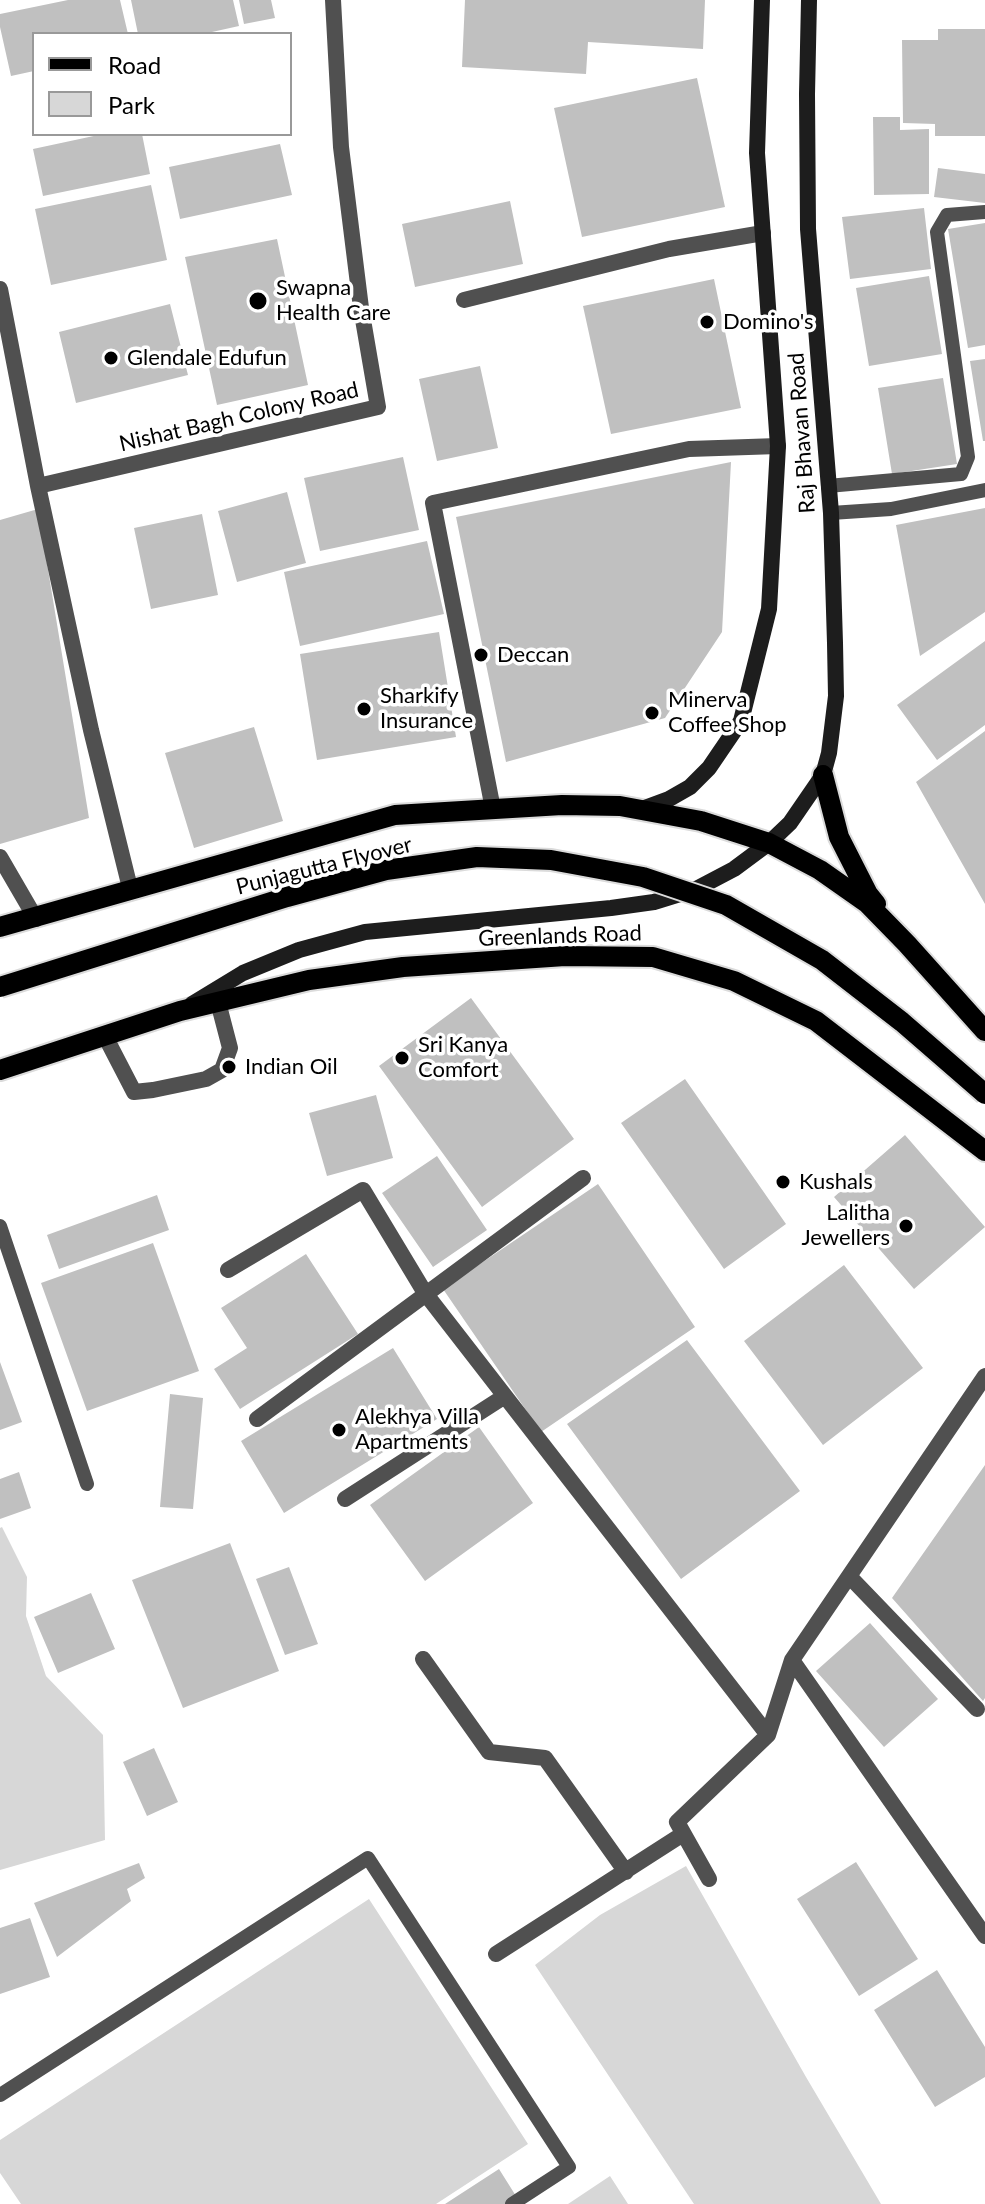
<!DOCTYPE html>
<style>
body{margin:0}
#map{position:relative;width:985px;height:2204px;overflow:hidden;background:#fff;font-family:Lato,sans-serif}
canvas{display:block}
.legend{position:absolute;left:32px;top:32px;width:260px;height:104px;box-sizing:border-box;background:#fff;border:2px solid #999;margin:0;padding:10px 14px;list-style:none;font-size:24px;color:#000}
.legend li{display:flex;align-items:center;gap:16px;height:40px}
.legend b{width:40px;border:2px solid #999}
</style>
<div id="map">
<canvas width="985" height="2204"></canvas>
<ul class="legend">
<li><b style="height:10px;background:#000"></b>Road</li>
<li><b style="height:22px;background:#d7d7d7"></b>Park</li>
</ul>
</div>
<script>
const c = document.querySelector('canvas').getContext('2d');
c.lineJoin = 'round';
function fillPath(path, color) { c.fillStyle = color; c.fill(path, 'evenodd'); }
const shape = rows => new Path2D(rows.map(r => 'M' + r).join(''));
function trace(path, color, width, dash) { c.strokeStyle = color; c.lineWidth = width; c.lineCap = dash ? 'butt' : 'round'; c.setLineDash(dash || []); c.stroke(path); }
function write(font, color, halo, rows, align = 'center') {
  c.font = font + ' Lato,sans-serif'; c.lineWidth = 7; c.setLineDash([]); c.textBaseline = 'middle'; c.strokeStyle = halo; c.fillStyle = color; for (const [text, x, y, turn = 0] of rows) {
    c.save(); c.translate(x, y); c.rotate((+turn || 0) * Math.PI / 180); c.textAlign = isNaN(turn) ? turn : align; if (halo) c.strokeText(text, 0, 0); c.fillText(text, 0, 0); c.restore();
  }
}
fillPath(shape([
 [2,1527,27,1577,26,1616,46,1676,103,1735,105,1840,0,1870,0,1528],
 [686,1866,806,2077,881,2204,694,2204,535,1965,600,1915],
 [369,1899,528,2144,436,2204,21,2204,0,2173,0,2140],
 [610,2176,628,2204,568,2204]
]), '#d7d7d7');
fillPath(shape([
 [68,0,120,0,128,34,34,34,34,71,11,76,0,27,0,14],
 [131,0,233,0,239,26,203,34,138,34],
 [239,0,271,0,275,18,244,24],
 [465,0,705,0,703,49,588,42,586,74,462,67],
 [938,29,985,29,985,136,935,136,935,124,903,123,902,40,938,40],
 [697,78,725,207,582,237,554,108],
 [873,117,900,117,900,130,929,129,929,194,874,195],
 [103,134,142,134,150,174,43,196,33,149],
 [280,144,292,195,180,219,169,167],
 [938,168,985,174,985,203,934,197],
 [151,185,167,260,51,285,35,209],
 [510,201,523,264,415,287,402,224],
 [924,208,931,269,850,279,842,217],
 [985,223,985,345,968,348,948,229],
 [277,239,308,385,217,405,185,257],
 [929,276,942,354,869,366,856,288],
 [714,279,741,408,611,434,583,306],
 [170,304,188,375,76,403,59,332],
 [985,359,985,441,983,441,970,361],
 [480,366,498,448,437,461,419,379],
 [943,378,957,464,892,474,878,388],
 [403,457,419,530,320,551,304,478],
 [731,462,722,632,665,718,506,762,456,517],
 [287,492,306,563,237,582,218,511],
 [985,508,985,612,920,656,896,525],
 [38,509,89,818,0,844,0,520],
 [202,514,218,595,151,609,134,528],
 [427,541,444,614,300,646,284,572],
 [439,632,456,737,317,760,300,654],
 [985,641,985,725,937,760,897,705],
 [254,727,283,821,194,848,165,753],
 [985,731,985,904,916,782],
 [471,998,574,1139,482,1207,379,1066],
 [685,1079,786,1224,724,1269,621,1123],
 [376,1095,393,1158,327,1176,309,1113],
 [905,1135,985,1227,914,1289,834,1197],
 [437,1156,487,1230,433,1267,382,1193],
 [598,1184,695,1327,541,1432,443,1289],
 [157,1195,169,1230,59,1269,47,1235],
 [153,1243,199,1371,87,1411,41,1283],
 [306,1254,358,1334,240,1409,214,1369,247,1348,221,1308],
 [844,1265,923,1368,823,1445,744,1341],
 [687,1340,800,1491,681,1579,567,1424],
 [393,1348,437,1419,284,1513,241,1441],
 [0,1362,22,1422,0,1430],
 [170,1394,203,1398,193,1509,160,1507],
 [479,1427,533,1503,425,1581,370,1505],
 [985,1465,985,1698,983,1701,892,1598],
 [19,1472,31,1508,0,1519,0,1479],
 [230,1543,279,1671,183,1708,132,1580],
 [289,1567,318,1644,285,1655,256,1579],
 [91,1593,115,1649,58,1673,34,1617],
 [870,1623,938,1699,884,1747,816,1671],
 [154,1748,178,1802,147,1816,123,1762],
 [856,1862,918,1959,859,1996,797,1899],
 [139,1863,145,1878,127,1889,131,1901,57,1957,34,1903],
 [30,1918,50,1977,0,1994,0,1928],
 [937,1970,985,2047,985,2077,935,2107,874,2010],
 [499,2169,521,2204,445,2204]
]), '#c0c0c0');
const primary = shape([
 [823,775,839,837,868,894,876,904],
 [0,927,395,815,562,805,620,806,701,821,769,843,820,870,867,903,907,944,985,1031],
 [0,1070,180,1011,309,980,403,967,565,956,653,957,734,981,816,1021,985,1151]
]);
trace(primary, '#dbdbdb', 24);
trace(shape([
 [828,486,961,474,968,457,937,232,947,215,985,212],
 [831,513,891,509,985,490],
 [0,1226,87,1484],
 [0,2095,368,1858,569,2167,512,2204]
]), '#505050', 14);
trace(shape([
 [0,289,38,486,91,730,130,888],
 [464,300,669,249,763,233],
 [38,486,378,407,361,308,341,147,333,0],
 [493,809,433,503,689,449,778,446],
 [0,857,36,919],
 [105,1036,134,1092,153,1090,206,1079,222,1070,230,1048,218,1002],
 [228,1270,363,1190,425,1293,768,1735],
 [257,1419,583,1178],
 [345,1499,505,1396],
 [849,1576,977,1709],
 [423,1659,489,1752,545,1758,626,1872],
 [792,1660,985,1936],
 [709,1879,677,1822,768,1735,792,1660,985,1376],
 [496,1954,683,1834]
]), '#505050', 16);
trace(shape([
 [642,809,669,799,690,787,709,768,741,721,769,609,778,446,757,153,762,0],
 [192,1004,243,973,299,950,365,932,611,908,654,902,696,889,734,869,769,843,790,823,823,775,829,753,836,696,835,643,831,513,808,229,807,94,809,0]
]), '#1d1d1d', 16);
trace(primary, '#000', 20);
const primaryBridge = shape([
 [0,987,287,897,386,870,477,857,551,860,643,877,726,905,822,960,902,1022,985,1094]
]);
trace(primaryBridge, '#dbdbdb', 24, []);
trace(primaryBridge, '#000', 20);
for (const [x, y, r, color] of [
 [258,301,10,"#000"],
 [707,322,8,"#000"],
 [111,358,8,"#000"],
 [481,655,8,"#000"],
 [364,709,8,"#000"],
 [652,713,8,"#000"],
 [402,1058,8,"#000"],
 [229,1067,8,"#000"],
 [783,1182,8,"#000"],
 [906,1226,8,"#000"],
 [339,1430,8,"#000"]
]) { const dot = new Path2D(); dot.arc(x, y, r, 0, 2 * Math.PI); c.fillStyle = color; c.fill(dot); trace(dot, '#fff', 3); }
write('22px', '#000', '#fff', [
 ["Swapna",276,288],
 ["Health Care",276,313],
 ["Domino's",723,322],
 ["Glendale Edufun",127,358],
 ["Deccan",497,655],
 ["Sharkify",380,696],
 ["Insurance",380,721],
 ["Minerva",668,700],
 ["Coffee Shop",668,725],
 ["Sri Kanya",418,1045],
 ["Comfort",418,1070],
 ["Indian Oil",245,1067],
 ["Kushals",799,1182],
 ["Lalitha",890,1213,"right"],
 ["Jewellers",890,1238,"right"],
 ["Alekhya Villa",355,1417],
 ["Apartments",355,1442]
], 'left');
write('22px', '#000', '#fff', [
 ["Nishat Bagh Colony Road",239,417,-13],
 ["Raj Bhavan Road",802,433,-94],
 ["Punjagutta Flyover",324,866,-14],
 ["Greenlands Road",560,936,-2]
]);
</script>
